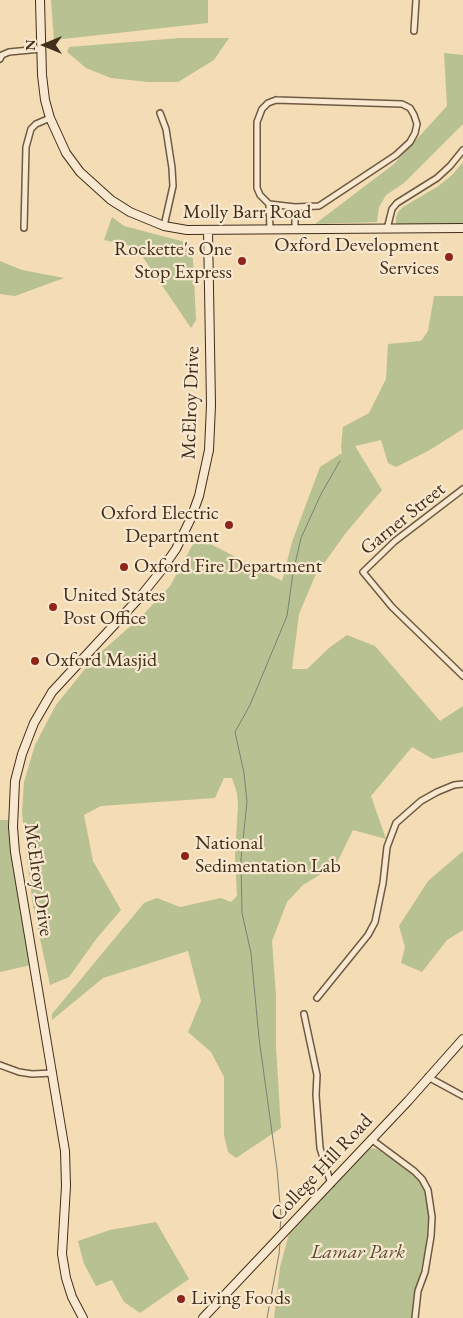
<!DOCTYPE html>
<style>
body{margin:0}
#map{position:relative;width:463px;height:1318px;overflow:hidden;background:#f4dcb5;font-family:"EB Garamond",serif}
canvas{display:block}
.north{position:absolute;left:20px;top:20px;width:50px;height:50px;-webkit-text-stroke:4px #f8e8cf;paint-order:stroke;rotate:270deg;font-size:14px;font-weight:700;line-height:20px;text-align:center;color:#412e1b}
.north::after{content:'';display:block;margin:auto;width:18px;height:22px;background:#412e1b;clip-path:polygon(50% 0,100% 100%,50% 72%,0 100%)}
</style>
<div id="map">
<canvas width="463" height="1318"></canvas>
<div class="north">N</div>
</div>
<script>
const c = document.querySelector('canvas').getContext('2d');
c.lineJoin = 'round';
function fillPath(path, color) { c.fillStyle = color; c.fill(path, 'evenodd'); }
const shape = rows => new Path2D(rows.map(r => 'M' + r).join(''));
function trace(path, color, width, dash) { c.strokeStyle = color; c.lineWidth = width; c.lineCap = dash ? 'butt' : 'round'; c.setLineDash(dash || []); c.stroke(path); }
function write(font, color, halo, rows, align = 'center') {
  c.font = font + ' "EB Garamond",serif'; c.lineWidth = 4.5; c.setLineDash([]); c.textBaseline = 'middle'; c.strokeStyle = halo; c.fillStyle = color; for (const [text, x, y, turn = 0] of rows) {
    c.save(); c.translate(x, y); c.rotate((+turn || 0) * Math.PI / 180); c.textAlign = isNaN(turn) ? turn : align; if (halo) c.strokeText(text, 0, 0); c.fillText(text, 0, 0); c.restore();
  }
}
fillPath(shape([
 [51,0,208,0,208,23,54,40],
 [180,38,229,38,214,60,178,82,148,82,111,78,86,68,67,52,69,47],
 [444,53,463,55,463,124,404,183,386,195,379,207,377,222,315,224,394,164,447,106],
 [463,162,463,225,396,224,396,218,398,212,403,207,437,187,452,175],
 [112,217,124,226,189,243,193,260,196,320,191,328,136,247,104,240],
 [0,261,22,270,64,278,15,296,0,294],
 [434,296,463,296,463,429,428,451,396,467,388,463,381,440,355,446,382,490,345,534,315,576,299,614,292,669,307,669,329,648,347,635,375,646,440,721,463,706,463,752,433,759,412,747,371,796,386,839,353,830,336,865,303,885,287,902,272,941,276,996,276,1047,281,1128,236,1158,228,1152,224,1135,224,1077,211,1052,188,1032,201,1001,188,951,103,978,52,1020,52,1014,144,903,157,898,180,907,221,898,231,902,237,896,235,856,238,805,237,793,232,778,224,778,215,798,101,806,84,815,93,861,121,910,97,938,69,977,50,985,33,906,26,851,22,812,24,782,35,745,56,705,93,659,141,617,170,586,197,537,282,581,292,542,320,467,342,453,341,446,343,427,369,413,386,379,388,344,421,341,428,331],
 [0,820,8,820,9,842,31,965,0,972],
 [463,851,463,930,447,940,422,972,401,963,405,947,399,926,428,881],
 [369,1148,377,1149,412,1173,420,1181,427,1197,429,1207,426,1248,413,1304,412,1318,274,1318,280,1267,290,1230],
 [156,1222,189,1279,140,1313,124,1302,112,1280,96,1286,84,1264,78,1241,110,1230]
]), '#b7c191');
trace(shape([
 [280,1231,281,1216,277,1169,259,1038,251,953,242,913,241,859,247,802,244,773,235,732,250,705,287,616,293,573,301,538,321,494,340,461],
 [267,1318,279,1254,280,1243]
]), '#788276', 1);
const street = shape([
 [414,31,416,0],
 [0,59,2,55,9,52,41,49],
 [276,100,402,104,410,108,414,115,417,124,415,133,410,142,396,155,319,206,295,207,269,204,260,195,257,188,257,122,262,109,268,103,276,100],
 [160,113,166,129,172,168,173,186,164,226],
 [269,204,270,229],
 [295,207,295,230],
 [24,228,26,147,31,129,36,124,50,118],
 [387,229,392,209,397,203,437,178,450,166,463,150],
 [463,489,395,541,363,572,392,607,463,676],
 [317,998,368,935,375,922,383,883,387,847,396,823,421,801,437,792,454,785,463,784],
 [304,1014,317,1075,316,1095,320,1148,331,1184],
 [0,1065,19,1072,32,1074,53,1073],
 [428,1077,463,1096],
 [371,1139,414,1171,422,1179,428,1190,432,1217,431,1236,425,1272,418,1291,415,1318]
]);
const secondary = shape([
 [40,0,42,75,45,100,50,118,66,153,80,172,111,200,130,212,164,226,187,230,463,228],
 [83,1318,72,1297,66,1278,62,1254,66,1186,65,1151,15,852,13,827,15,781,22,754,34,723,52,692,140,597,160,572,176,549,191,518,199,496,209,450,211,405,208,230],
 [203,1318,408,1101,463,1039]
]);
trace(street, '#6e5a42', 8);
trace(secondary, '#412e1b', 10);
trace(street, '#f8e8cf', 5);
trace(secondary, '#f8e8cf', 8);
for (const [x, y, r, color] of [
 [449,257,5,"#8f2418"],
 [242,261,5,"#8f2418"],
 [229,525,5,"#8f2418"],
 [124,567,5,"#8f2418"],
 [53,607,5,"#8f2418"],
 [35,661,5,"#8f2418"],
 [185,856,5,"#8f2418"],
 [181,1299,5,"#8f2418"]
]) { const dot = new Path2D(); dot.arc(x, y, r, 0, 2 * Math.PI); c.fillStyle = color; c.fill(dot); trace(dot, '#f8e8cf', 2); }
write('20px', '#412e1b', '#f8e8cf', [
 ["Molly Barr Road",247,213],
 ["McElroy Drive",191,403,-88],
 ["Garner Street",403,519,-39],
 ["McElroy Drive",38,880,82],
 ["College Hill Road",322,1168,-47]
]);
write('20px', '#412e1b', '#f8e8cf', [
 ["Oxford Development",439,246,"right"],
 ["Services",439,269,"right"],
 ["Rockette's One",232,250,"right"],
 ["Stop Express",232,273,"right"],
 ["Oxford Electric",219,514,"right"],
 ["Department",219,537,"right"],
 ["Oxford Fire Department",134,567],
 ["United States",63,596],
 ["Post Office",63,619],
 ["Oxford Masjid",45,661],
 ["National",195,844],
 ["Sedimentation Lab",195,867],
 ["Living Foods",191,1299]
], 'left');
write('italic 20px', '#594b33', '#f8e8cf', [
 ["Lamar Park",358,1253]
]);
</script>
